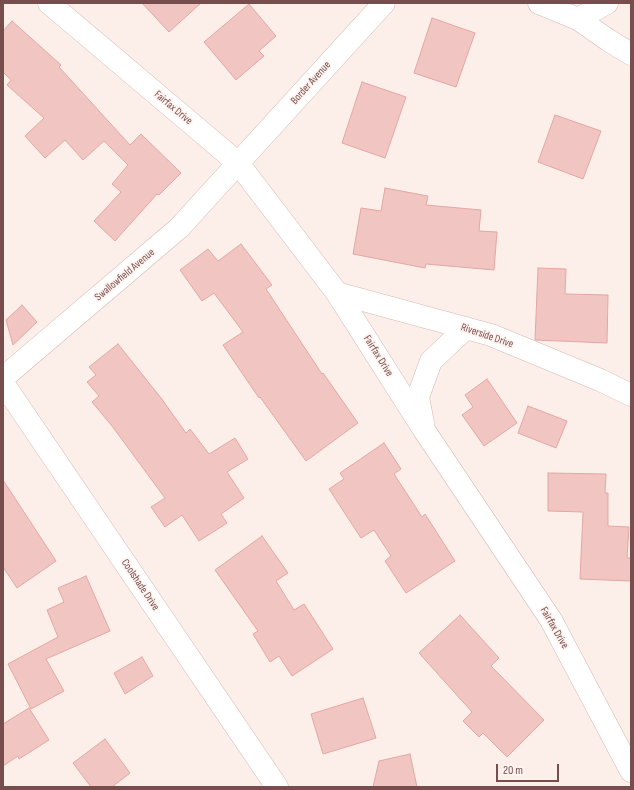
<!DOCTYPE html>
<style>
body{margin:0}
#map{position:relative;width:634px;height:790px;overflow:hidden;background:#fcefe9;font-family:"Sofia Sans Condensed",sans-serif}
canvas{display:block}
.frame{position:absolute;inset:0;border:4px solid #774e4d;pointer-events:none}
.scale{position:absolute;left:496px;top:764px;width:63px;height:18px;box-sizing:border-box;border:2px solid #774e4d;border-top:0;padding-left:5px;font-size:12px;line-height:14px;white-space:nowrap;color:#774e4d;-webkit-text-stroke:3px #fff4f0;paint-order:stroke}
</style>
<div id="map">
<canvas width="634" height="790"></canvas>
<div class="frame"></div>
<div class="scale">20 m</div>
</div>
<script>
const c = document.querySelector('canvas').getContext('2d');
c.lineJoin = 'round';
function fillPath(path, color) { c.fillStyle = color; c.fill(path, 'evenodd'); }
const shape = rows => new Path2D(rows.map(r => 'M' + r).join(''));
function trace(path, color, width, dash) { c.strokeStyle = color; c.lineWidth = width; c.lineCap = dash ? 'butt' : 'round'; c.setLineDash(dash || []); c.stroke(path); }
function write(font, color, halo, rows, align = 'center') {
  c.font = font + ' "Sofia Sans Condensed",sans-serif'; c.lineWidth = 3.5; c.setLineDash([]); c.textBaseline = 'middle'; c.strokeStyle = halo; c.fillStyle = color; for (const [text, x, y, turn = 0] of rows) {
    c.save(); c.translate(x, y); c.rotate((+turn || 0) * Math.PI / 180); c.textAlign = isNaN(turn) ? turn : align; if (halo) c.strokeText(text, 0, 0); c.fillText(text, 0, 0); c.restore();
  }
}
const building = shape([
 [142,3,201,3,169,32,142,3],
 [249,4,276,36,259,51,264,56,236,80,204,42,249,4],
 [432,18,475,33,456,87,414,73,432,18],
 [12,21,61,65,59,67,130,145,141,134,181,173,159,195,157,194,115,241,94,221,121,192,112,184,128,165,104,141,83,160,65,140,45,158,25,136,44,118,7,85,11,80,3,72,3,31,12,21],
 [362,82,406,97,385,158,342,143,362,82],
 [555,115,601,131,583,179,538,162,555,115],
 [385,188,428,196,426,205,481,210,479,231,497,232,494,270,426,264,425,268,353,254,361,208,381,211,385,188],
 [241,244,272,285,266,289,322,374,323,373,358,423,306,461,260,397,259,398,223,345,243,332,214,293,202,301,180,270,208,249,218,261,241,244],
 [538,268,566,269,565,294,608,295,607,343,535,340,538,268],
 [22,305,37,322,13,345,6,320,22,305],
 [118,344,161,398,186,433,190,429,209,454,235,438,248,459,227,472,244,498,221,514,227,523,199,541,182,515,165,527,151,507,165,498,112,426,92,402,99,396,87,382,96,375,89,367,118,344],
 [487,379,517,423,484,446,462,415,473,407,465,395,487,379],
 [528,406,567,421,556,448,518,433,528,406],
 [384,443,401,469,394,474,422,517,425,514,455,561,406,593,385,561,391,556,374,530,361,538,329,489,344,479,340,473,384,443],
 [548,473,606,474,605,493,608,493,608,526,629,527,627,558,631,558,631,581,580,579,583,512,548,511,548,473],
 [3,480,56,561,17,588,3,567,3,480],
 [262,536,288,573,276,581,294,610,304,604,333,649,292,676,279,656,270,662,253,634,258,631,215,570,262,536],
 [86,576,110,631,46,659,64,691,31,709,8,664,58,637,47,610,64,602,58,588,86,576],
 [460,615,499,658,491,666,544,720,507,757,483,733,479,737,463,721,472,712,419,653,460,615],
 [142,657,153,676,125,694,114,673,142,657],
 [363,698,376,738,323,754,311,714,363,698],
 [29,708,49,740,19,759,18,756,3,766,3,724,29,708],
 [105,739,130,773,112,787,91,787,73,763,105,739],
 [410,754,417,787,373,787,379,761,410,754]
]);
fillPath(building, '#f1c5c1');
trace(building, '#e4a6a2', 1);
const street = shape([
 [49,3,238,163,337,293,424,430,551,620,631,771],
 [539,3,578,19,608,40,631,54],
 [578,19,607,3],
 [337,293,491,335,600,380,631,395],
 [3,378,179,228,384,3],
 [3,383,277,787],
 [423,423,418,397,431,361,466,328]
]);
trace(street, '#d4b8b4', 23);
trace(street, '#fff', 22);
write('11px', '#774e4d', '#fff4f0', [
 ["Border Avenue",311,83,-48],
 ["Fairfax Drive",173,108,40],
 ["Swallowfield Avenue",125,275,-40],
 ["Riverside Drive",487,336,19],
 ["Fairfax Drive",378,356,58],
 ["Coolshade Drive",140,585,56],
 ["Fairfax Drive",554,628,60]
]);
</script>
